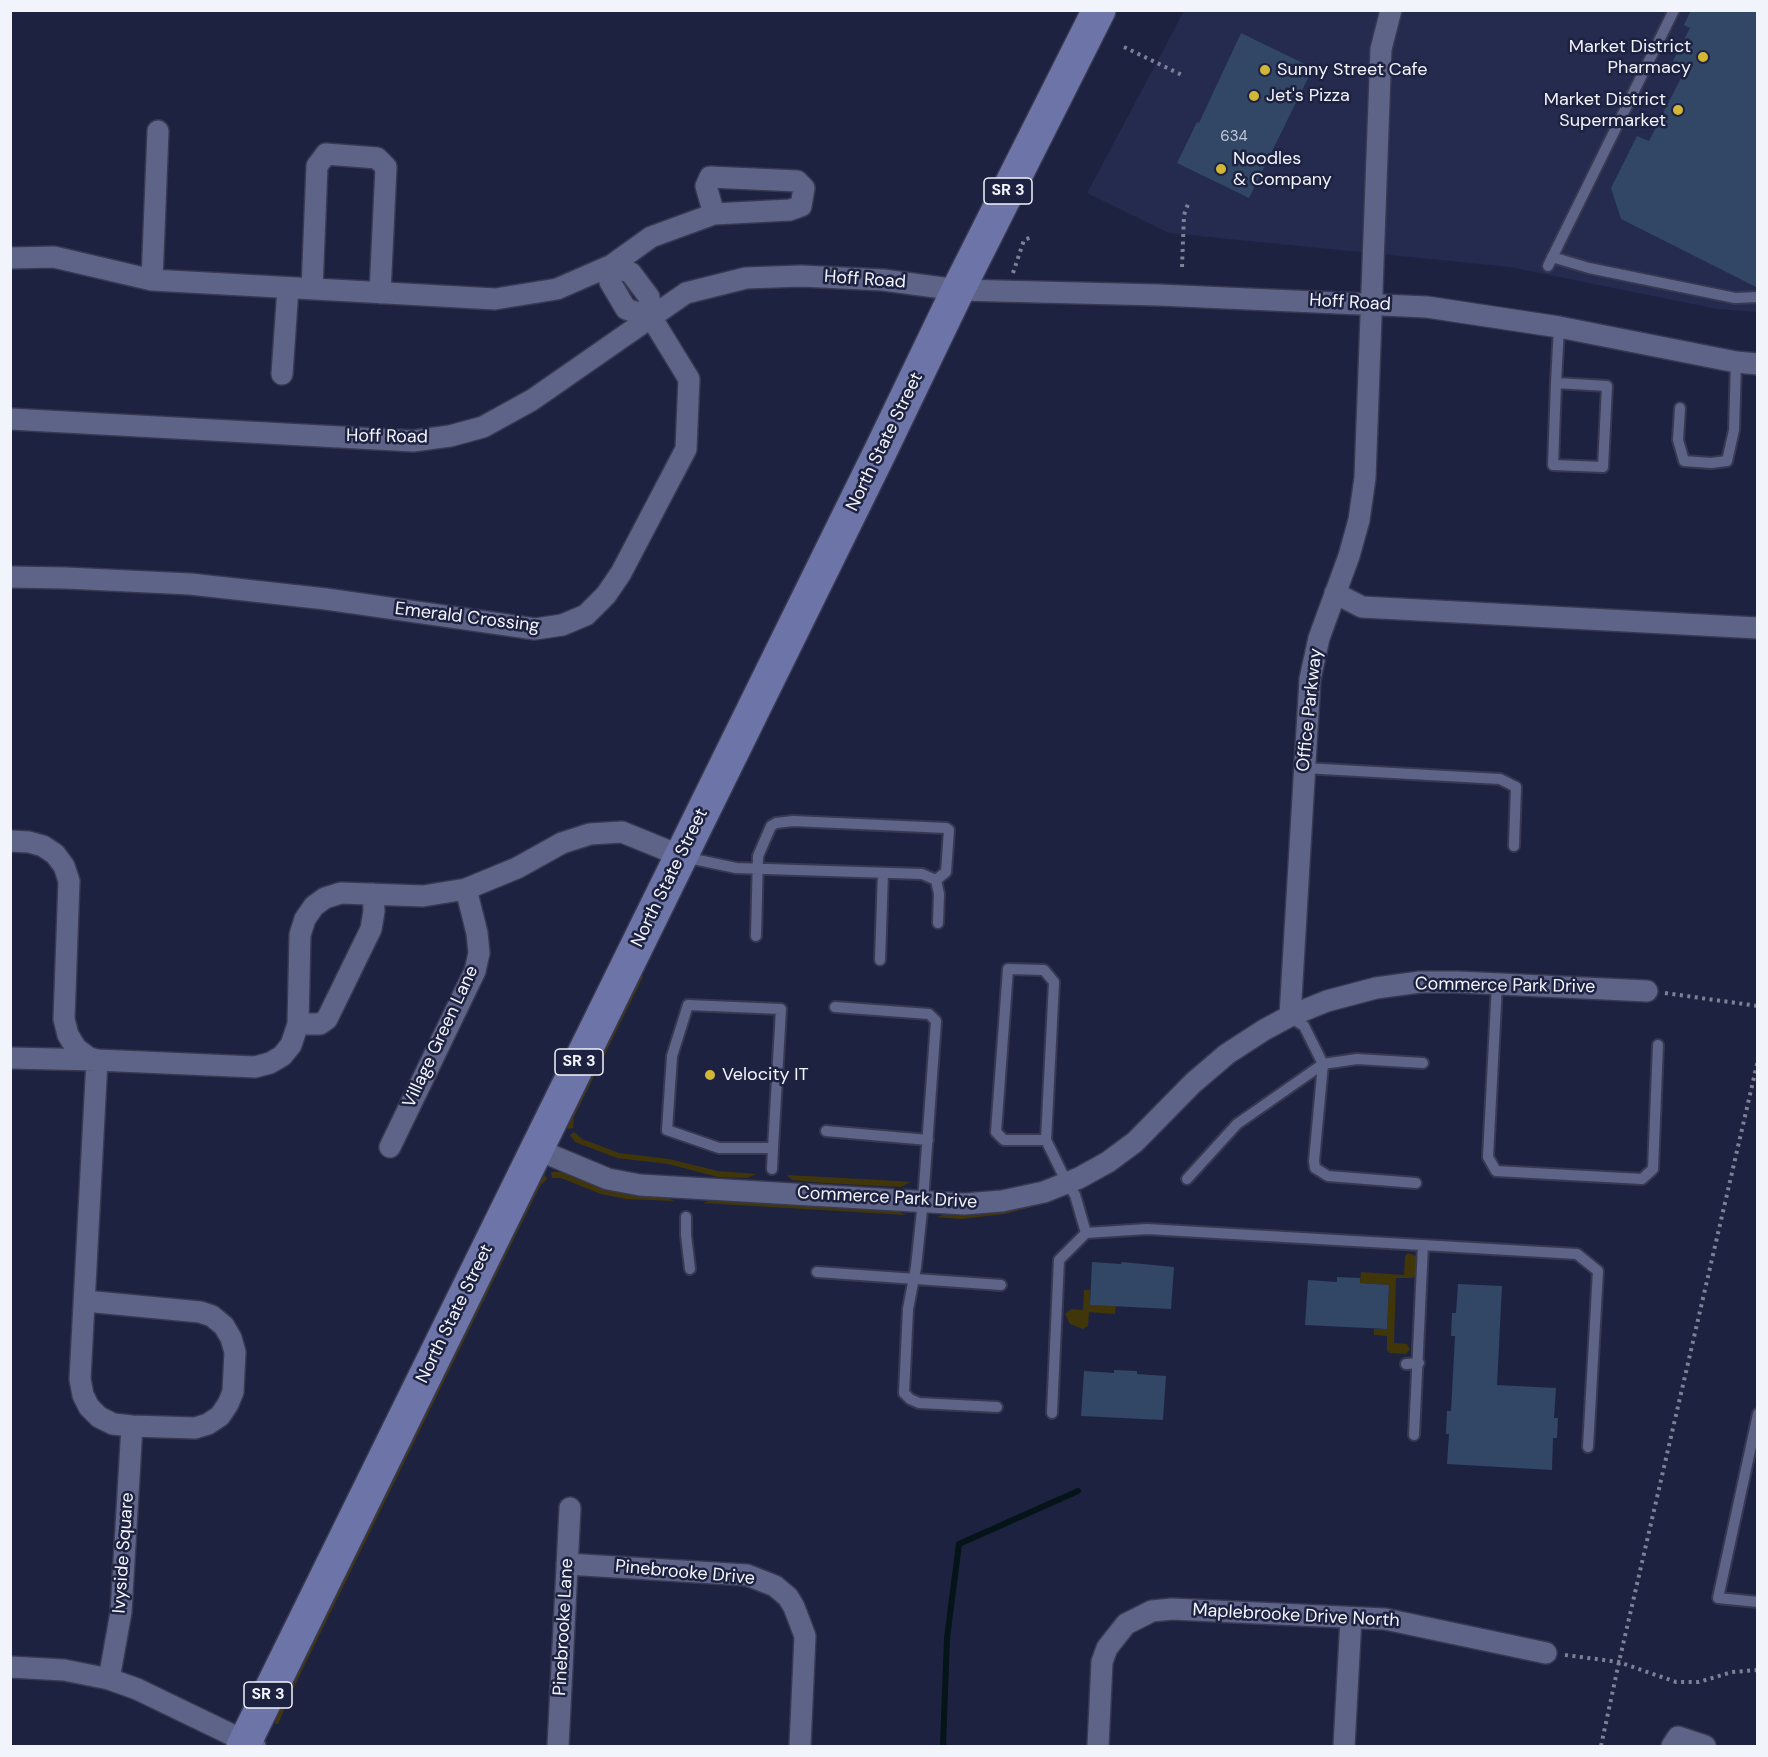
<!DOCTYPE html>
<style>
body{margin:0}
#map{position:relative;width:1768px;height:1757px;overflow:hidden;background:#1e2241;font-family:"DM Sans",sans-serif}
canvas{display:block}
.frame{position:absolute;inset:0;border:12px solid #f2f4fc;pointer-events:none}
</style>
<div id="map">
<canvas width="1768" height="1757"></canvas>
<div class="frame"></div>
</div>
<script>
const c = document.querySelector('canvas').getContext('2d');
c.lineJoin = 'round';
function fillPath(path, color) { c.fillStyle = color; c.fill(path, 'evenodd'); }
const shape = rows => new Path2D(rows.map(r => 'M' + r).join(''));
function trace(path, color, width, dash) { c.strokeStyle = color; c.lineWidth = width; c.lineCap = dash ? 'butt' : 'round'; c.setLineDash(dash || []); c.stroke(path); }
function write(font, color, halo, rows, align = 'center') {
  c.font = font + ' "DM Sans",sans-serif'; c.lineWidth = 5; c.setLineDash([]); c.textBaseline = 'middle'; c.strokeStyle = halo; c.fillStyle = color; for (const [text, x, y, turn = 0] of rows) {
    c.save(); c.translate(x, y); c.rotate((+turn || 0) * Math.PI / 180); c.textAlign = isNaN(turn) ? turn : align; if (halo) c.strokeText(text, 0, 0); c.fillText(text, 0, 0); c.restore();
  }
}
fillPath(shape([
 [1184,11,1757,11,1757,312,1717,309,1510,267,1169,233,1087,193]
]), '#252a4f');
fillPath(shape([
 [640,972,643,977,574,1117,573,1128,568,1129,567,1123],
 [574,1132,582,1139,619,1153,669,1159,718,1171,757,1174,747,1178,718,1177,668,1164,617,1158,575,1142,570,1135],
 [551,1172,560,1172,607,1190,638,1195,667,1197,674,1201,626,1199,601,1194,561,1178,552,1178],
 [544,1174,547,1179,540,1186,292,1691,278,1724,275,1724,280,1704,282,1705,285,1699,283,1698,395,1472,397,1472,400,1467,398,1465,478,1301,480,1302,483,1296,481,1294,539,1178],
 [787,1175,898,1181,910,1182,901,1187,823,1183,792,1180],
 [1049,1199,1054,1201,1005,1214,961,1219,937,1217,943,1215,963,1214],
 [712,1200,897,1211,906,1215,703,1203],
 [1408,1253,1416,1256,1417,1260,1416,1276,1412,1278,1396,1278,1394,1343,1407,1344,1410,1349,1406,1354,1390,1353,1387,1351,1387,1336,1374,1335,1374,1329,1387,1329,1389,1285,1360,1283,1361,1272,1404,1275,1405,1256],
 [1084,1290,1090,1290,1090,1305,1116,1306,1115,1314,1089,1312,1088,1326,1083,1329,1070,1324,1065,1314,1071,1309,1083,1310]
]), '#40360a');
trace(shape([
 [943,1746,947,1638,959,1544,1078,1491]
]), '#041418', 6);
fillPath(shape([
 [1691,10,1758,10,1758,288,1621,219,1611,188,1637,136,1649,141,1686,68,1673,61,1690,28,1684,25],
 [1241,33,1313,68,1249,198,1177,163,1197,122,1199,123],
 [1092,1262,1121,1264,1122,1262,1174,1267,1171,1309,1090,1305],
 [1337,1277,1360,1278,1360,1283,1389,1285,1387,1329,1305,1325,1308,1280,1337,1282],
 [1458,1284,1502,1286,1497,1385,1556,1388,1554,1418,1558,1418,1557,1438,1553,1438,1552,1470,1447,1464,1449,1434,1446,1434,1447,1411,1451,1411,1455,1336,1451,1336,1452,1313,1456,1313],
 [1114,1370,1137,1371,1137,1374,1166,1376,1163,1420,1081,1416,1084,1371,1114,1373]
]), '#314765');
const service = shape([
 [1552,257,1589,268,1735,298,1758,297],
 [1548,266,1674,10],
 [1556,383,1607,386,1603,467,1553,465,1556,383,1559,327],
 [1680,408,1678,440,1684,461,1711,463,1727,461,1734,430,1736,362],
 [1304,768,1500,779,1516,787,1514,846],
 [684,857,736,868,922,874,936,880,939,894,938,923],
 [756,936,758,856,771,826,776,823,793,821,946,828,949,830,946,872,936,880],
 [880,960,883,873],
 [1497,984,1488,1157,1496,1171,1642,1179,1653,1169,1658,1045],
 [835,1007,929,1014,936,1021,923,1201,916,1267,908,1309,904,1393,910,1399,919,1403,997,1407],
 [1290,1017,1304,1026,1323,1064,1357,1059,1423,1063],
 [1323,1064,1314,1161,1315,1168,1328,1176,1416,1183],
 [826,1131,928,1140],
 [1046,1140,1004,1140,996,1132,1008,969,1044,970,1054,982,1046,1140,1067,1183,1075,1195,1086,1233,1147,1229,1577,1254,1598,1271,1588,1447],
 [772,1169,773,1148,781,1009,688,1005,672,1056,667,1130,719,1148,773,1148],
 [1187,1179,1237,1124,1323,1064],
 [686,1217,686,1235,690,1269],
 [817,1272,1001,1285],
 [1406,1364,1419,1363],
 [1052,1413,1059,1260,1086,1233],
 [1758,1414,1718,1598,1758,1602],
 [1414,1435,1423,1245]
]);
const minor = shape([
 [10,258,54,257,152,280,495,299,557,289,612,265,651,237,714,214,790,210,801,206,804,188,797,181,710,177,706,186,714,214],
 [612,265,631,273,649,297,651,317,626,309,610,282,612,265],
 [152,280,158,131],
 [312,289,317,166,326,154,377,158,386,167,380,293],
 [282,374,288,288],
 [10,419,413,441,450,436,483,427,532,400,686,293,746,278,801,276,883,280,958,290,1159,295,1427,307,1559,327,1736,362,1758,364],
 [10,577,66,578,190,584,326,599,535,629,562,625,586,615,606,595,621,573,686,449,689,379,651,317],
 [1335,593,1362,607,1758,628],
 [10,841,29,842,43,846,55,854,64,866,69,881,64,1019,68,1035,76,1048,89,1058,97,1060,255,1067,270,1063,282,1056,291,1045,298,1024,300,935,305,919,314,906,325,898,341,893,423,896,466,889,517,868,562,843,590,834,622,832,681,856],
 [1290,1016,1310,679,1319,638,1349,556,1359,520,1365,478,1381,49,1391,10],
 [298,1024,320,1024,327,1019,371,929,374,911,373,894],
 [10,1058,97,1060,80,1379,83,1395,89,1407,99,1417,113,1424,132,1426,195,1428,208,1424,220,1416,228,1404,233,1392,235,1352,231,1338,224,1326,212,1316,200,1312,85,1301],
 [390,1147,475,971,479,953,477,933,466,889],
 [536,1149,608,1179,640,1185,964,1204,1002,1201,1044,1192,1079,1178,1108,1162,1135,1142,1193,1083,1227,1054,1264,1030,1290,1016,1327,1001,1376,988,1420,982,1458,982,1647,991],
 [567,1564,747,1575,775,1586,788,1597,794,1607,805,1636,800,1746],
 [10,1667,64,1670,109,1679,137,1689,255,1746],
 [109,1679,121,1612,132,1426],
 [558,1746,570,1508],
 [1098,1746,1102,1662,1107,1648,1126,1624,1152,1611,1172,1609,1385,1619,1546,1653],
 [1344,1746,1351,1618],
 [1672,1746,1678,1737,1705,1746]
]);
const primary = shape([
 [243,1746,880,452,958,290,1099,10]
]);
trace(service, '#383951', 14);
trace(minor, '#383951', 24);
trace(primary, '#383951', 36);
trace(shape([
 [1124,47,1184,76],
 [1182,267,1184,215,1188,204],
 [1013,273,1024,240,1032,237],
 [1665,993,1758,1006],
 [1565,1655,1619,1662,1676,1682,1699,1682,1732,1672,1758,1670],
 [1601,1746,1619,1662,1758,1060]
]), '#7e8195', 4, [3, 4.5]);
trace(service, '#5e6488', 10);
trace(minor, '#5e6488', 21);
trace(primary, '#6d75a8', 33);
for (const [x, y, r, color] of [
 [1703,57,6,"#d2b736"],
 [1265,70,6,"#d2b736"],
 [1254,96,6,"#d2b736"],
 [1678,110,6,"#d2b736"],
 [1221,169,6,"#d2b736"],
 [710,1075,6,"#d2b736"]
]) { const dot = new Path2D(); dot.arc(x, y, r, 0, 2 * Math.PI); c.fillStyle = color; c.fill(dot); trace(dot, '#1e2241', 2); }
write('15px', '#c2c9d6', null, [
 ["634",1234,137]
]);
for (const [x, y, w] of [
 [1008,191,48],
 [579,1062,48],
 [268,1695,48]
]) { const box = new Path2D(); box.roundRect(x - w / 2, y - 13, w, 26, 4.5); c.fillStyle = '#1e2241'; c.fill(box); trace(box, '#f2f4fc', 1.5); }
write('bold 16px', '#f2f4fc', null, [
 ["SR 3",1008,191],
 ["SR 3",579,1062],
 ["SR 3",268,1695]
]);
write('18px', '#f2f4fc', '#1e2241', [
 ["Market District",1691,47,"right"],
 ["Pharmacy",1691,68,"right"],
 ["Sunny Street Cafe",1277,70],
 ["Jet's Pizza",1266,96],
 ["Market District",1666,100,"right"],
 ["Supermarket",1666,121,"right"],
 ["Noodles",1233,159],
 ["& Company",1233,180],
 ["Velocity IT",722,1075]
], 'left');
write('18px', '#f2f4fc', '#1e2241', [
 ["Hoff Road",865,280,4],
 ["Hoff Road",1350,303,3],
 ["Hoff Road",387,437,1],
 ["North State Street",885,442,-64],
 ["Emerald Crossing",467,618,7],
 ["Office Parkway",1310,710,-84],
 ["North State Street",670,878,-64],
 ["Commerce Park Drive",1505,986,1],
 ["Village Green Lane",441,1037,-65],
 ["Commerce Park Drive",887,1198,3],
 ["North State Street",455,1314,-64],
 ["Ivyside Square",124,1553,-86],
 ["Pinebrooke Drive",685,1573,5],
 ["Maplebrooke Drive North",1296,1616,3],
 ["Pinebrooke Lane",564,1627,-87]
]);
</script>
